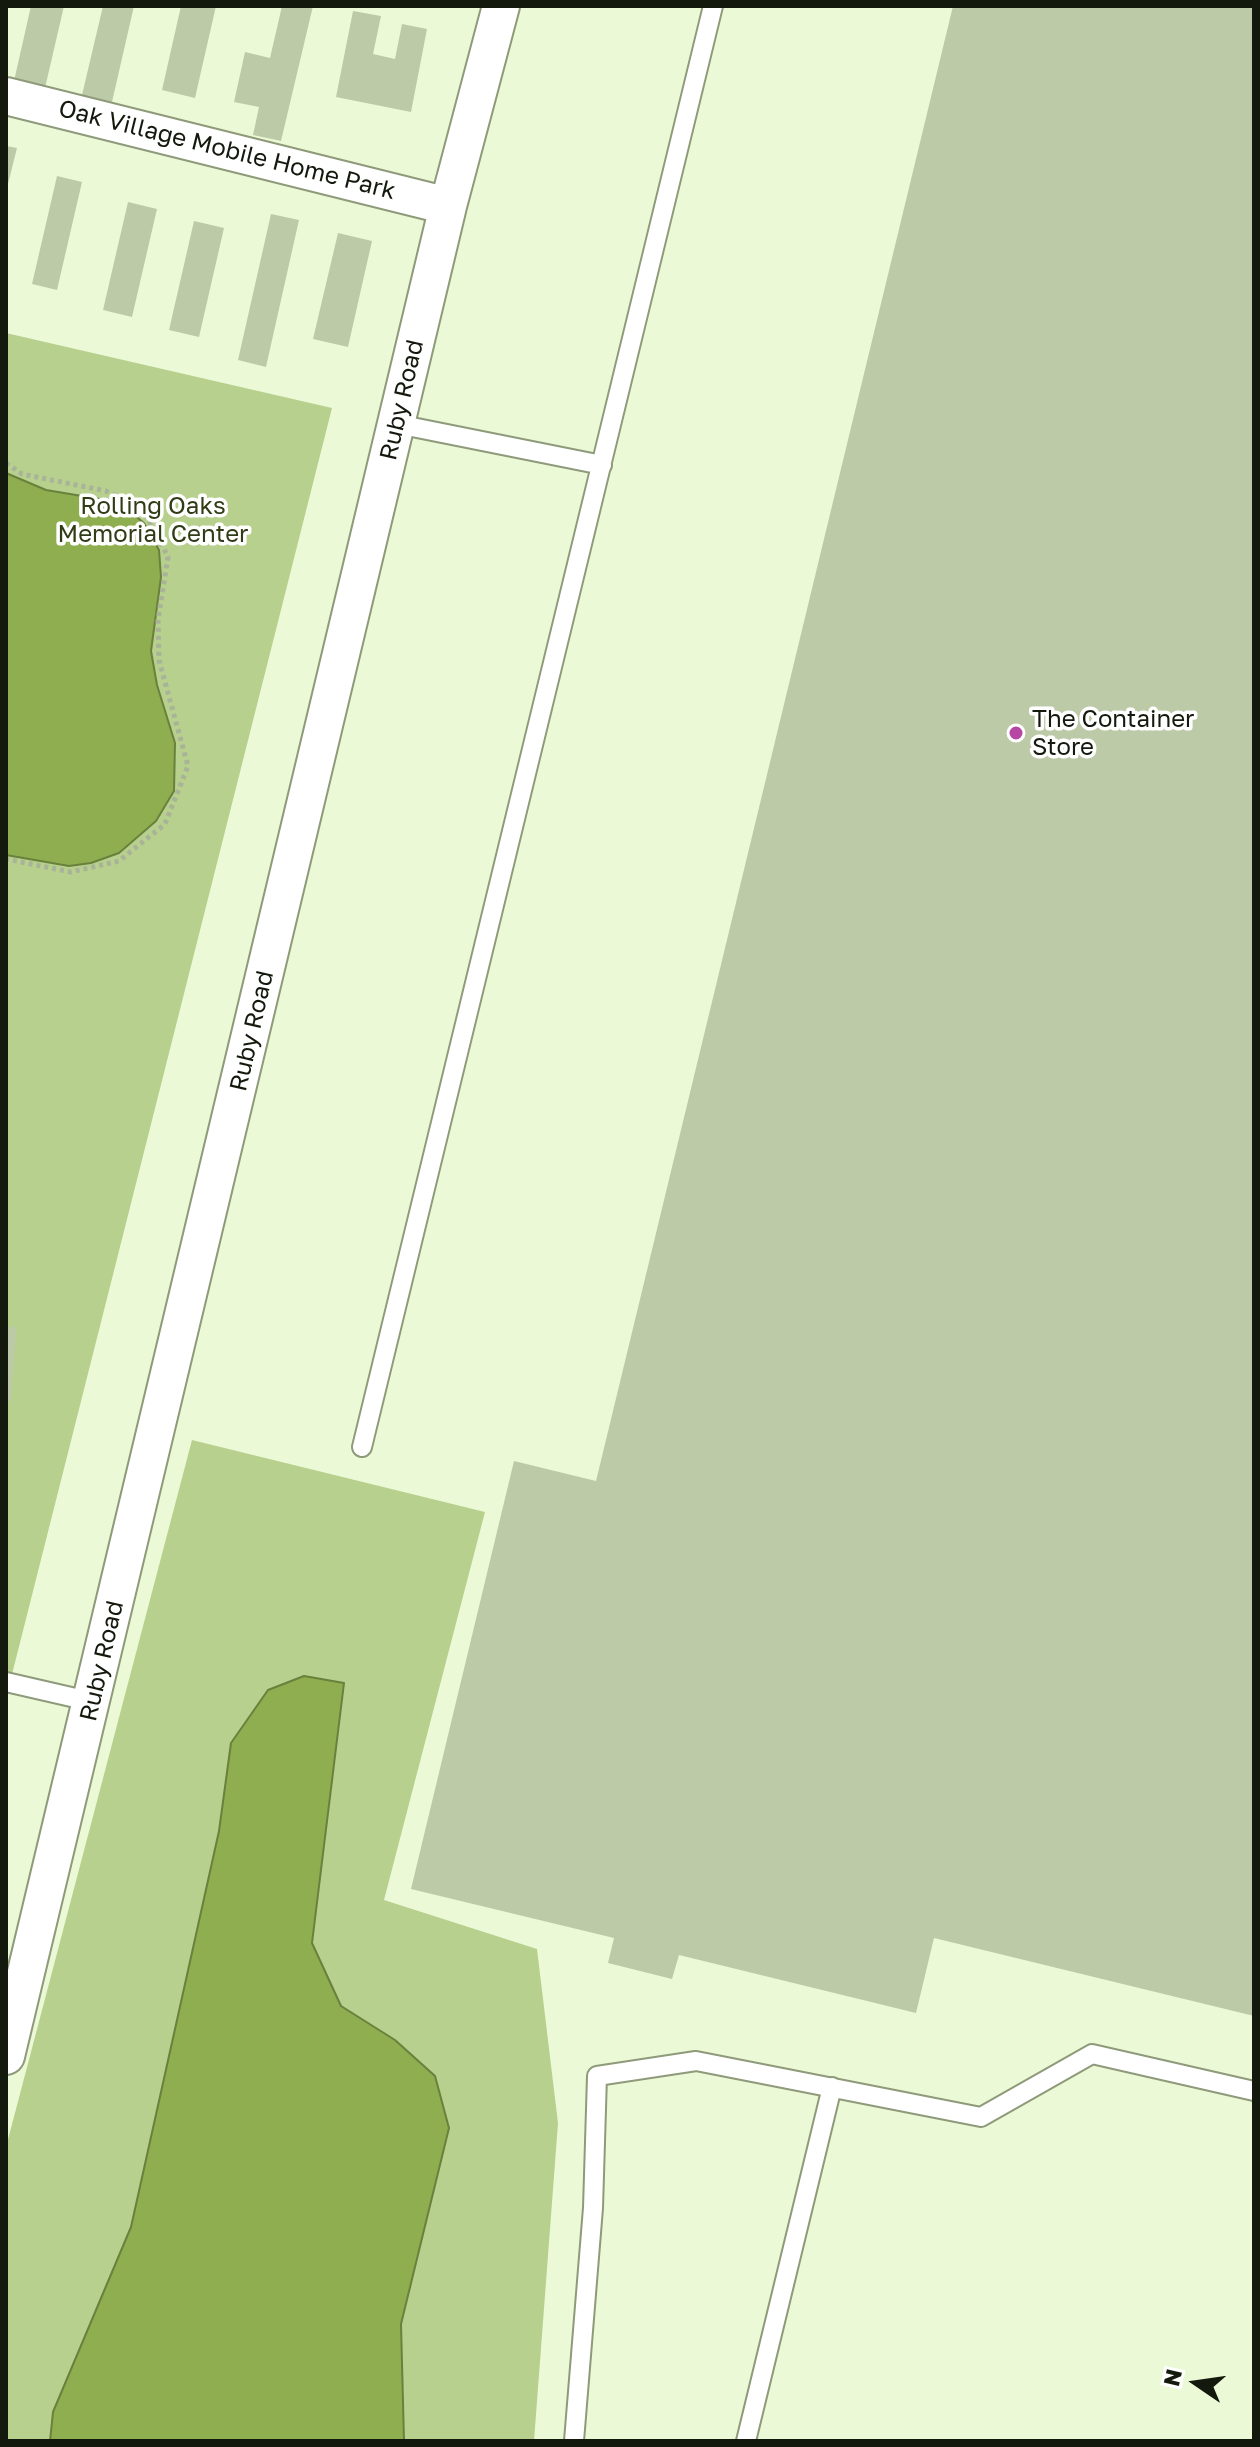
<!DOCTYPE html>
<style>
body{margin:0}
#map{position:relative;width:1260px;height:2447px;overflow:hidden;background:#ecf9d7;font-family:"Golos Text",sans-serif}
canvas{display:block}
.frame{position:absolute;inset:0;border:8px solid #14190d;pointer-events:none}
.north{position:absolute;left:1156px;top:2343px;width:80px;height:80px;-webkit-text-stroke:6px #fff;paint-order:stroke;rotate:283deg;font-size:22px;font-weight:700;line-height:32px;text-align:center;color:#14190d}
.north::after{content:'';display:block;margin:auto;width:28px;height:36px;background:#14190d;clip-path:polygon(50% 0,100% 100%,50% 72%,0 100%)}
</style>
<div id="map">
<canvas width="1260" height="2447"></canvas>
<div class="frame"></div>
<div class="north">N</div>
</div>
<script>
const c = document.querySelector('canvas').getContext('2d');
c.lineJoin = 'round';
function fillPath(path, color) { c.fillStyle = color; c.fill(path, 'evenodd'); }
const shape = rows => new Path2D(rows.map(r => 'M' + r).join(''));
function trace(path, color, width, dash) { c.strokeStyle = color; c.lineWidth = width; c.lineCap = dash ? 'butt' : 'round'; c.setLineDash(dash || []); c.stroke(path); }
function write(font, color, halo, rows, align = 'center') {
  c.font = font + ' "Golos Text",sans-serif'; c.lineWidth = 7; c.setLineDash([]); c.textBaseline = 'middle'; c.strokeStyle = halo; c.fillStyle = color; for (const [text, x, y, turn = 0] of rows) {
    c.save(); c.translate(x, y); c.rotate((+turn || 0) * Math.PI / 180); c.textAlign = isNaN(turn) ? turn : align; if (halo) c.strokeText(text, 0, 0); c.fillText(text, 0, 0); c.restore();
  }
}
fillPath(shape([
 [6,333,332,408,6,1698],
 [192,1440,485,1512,384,1900,537,1949,558,2123,534,2441,6,2441,6,2147]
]), '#b7d08d');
const water = shape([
 [6,473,46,490,118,502,144,523,159,550,161,577,151,651,157,685,175,743,174,791,156,821,119,853,91,863,69,866,6,855,6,473],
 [304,1676,344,1683,312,1943,341,2006,395,2040,435,2076,449,2128,401,2324,404,2441,50,2441,53,2412,131,2227,219,1831,231,1743,268,1690,304,1676]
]);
fillPath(water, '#8eae50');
trace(water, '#69813c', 2);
fillPath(shape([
 [31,6,64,6,45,88,14,81],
 [103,6,134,6,112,102,82,95],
 [181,6,216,6,195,98,162,90],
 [282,6,313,6,281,141,253,135,259,107,234,102,245,52,270,58],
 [953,6,1254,6,1254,2016,934,1938,916,2013,679,1955,672,1979,608,1963,614,1938,411,1889,514,1461,596,1481],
 [353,11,381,16,373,54,395,59,402,24,427,29,411,112,336,97],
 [6,146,17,148,7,188,6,188],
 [57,176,82,182,57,290,32,284],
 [128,202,157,209,132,317,103,310],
 [271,214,299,220,266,367,238,360],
 [194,221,224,228,199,337,169,330],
 [338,233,372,241,348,347,313,339],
 [6,1327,16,1327,11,1401,6,1401]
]), '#bdcaa8');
const lane = shape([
 [397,424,602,465],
 [362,1447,713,6],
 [6,1682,93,1702],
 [574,2441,593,2208,597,2076,696,2061,981,2117,1092,2054,1254,2091],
 [746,2441,832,2087]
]);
const street = shape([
 [6,96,448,206],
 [6,2056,448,206,501,6]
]);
trace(lane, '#8e9a7a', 22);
trace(street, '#8e9a7a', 40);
trace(shape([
 [6,463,22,474,106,491,142,508,168,557,158,620,159,660,188,766,165,824,119,861,71,872,6,859]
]), '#a8b397', 5, [4, 4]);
trace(lane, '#fff', 18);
trace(street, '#fff', 36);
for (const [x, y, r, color] of [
 [1016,733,8,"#b747a4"]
]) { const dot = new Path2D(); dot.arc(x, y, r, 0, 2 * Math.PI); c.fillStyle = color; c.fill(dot); trace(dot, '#fff', 3); }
write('24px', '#14190d', '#fff', [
 ["Oak Village Mobile Home Park",227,150,14],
 ["Ruby Road",402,400,-77],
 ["Ruby Road",252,1031,-77],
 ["Ruby Road",102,1661,-77]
]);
write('24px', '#2f3c15', '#fff', [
 ["Rolling Oaks",153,506],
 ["Memorial Center",153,534]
]);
write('24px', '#14190d', '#fff', [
 ["The Container",1032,719],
 ["Store",1032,747]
], 'left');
</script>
